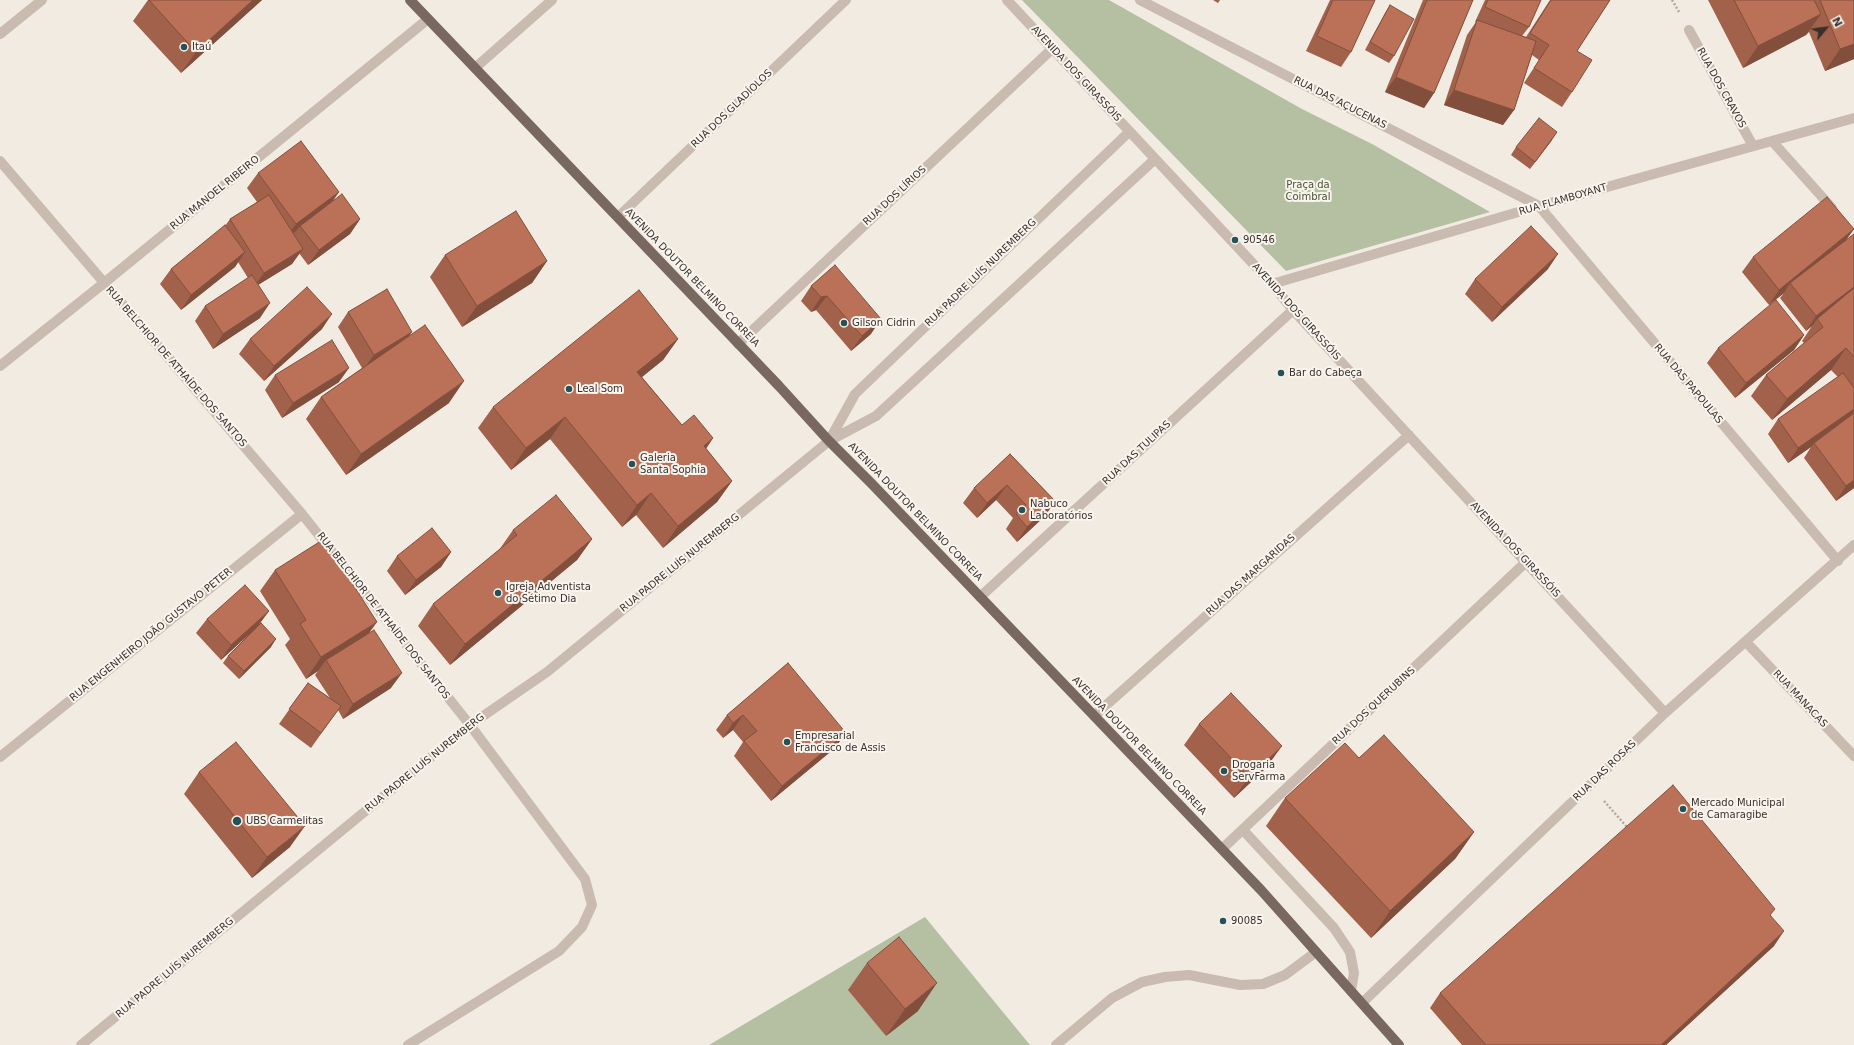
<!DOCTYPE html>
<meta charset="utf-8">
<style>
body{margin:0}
#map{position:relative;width:1854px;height:1045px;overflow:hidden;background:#f2ebe2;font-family:"DejaVu Sans",sans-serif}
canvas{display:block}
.north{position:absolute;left:1806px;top:8px;width:40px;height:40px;-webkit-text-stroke:3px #f9f4ee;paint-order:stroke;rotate:61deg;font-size:11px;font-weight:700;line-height:16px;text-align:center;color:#39302c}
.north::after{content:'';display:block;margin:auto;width:14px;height:18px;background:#39302c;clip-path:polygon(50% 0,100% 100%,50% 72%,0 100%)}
</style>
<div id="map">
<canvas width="1854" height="1045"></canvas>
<div class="north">N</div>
</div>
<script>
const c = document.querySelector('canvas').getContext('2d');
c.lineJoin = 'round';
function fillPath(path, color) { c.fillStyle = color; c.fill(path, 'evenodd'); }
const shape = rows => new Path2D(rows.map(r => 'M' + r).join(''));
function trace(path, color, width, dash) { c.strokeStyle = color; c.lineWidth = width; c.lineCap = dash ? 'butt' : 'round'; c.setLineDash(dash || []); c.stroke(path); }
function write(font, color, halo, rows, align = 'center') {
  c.font = font + ' "DejaVu Sans",sans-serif'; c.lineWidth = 4; c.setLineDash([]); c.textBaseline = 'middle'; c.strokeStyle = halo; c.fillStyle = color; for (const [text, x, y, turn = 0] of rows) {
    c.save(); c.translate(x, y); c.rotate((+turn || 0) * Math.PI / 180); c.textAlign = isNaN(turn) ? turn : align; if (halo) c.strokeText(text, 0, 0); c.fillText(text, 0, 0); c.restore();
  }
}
fillPath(shape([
 [1022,0,1109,0,1302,109,1374,145,1490,212,1286,271],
 [925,917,1030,1045,709,1045]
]), '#b5c0a3');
trace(shape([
 [1672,0,1679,12],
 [1604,801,1627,827]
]), '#b5a599', 2.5, [2, 2]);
trace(shape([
 [1007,0,1272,284,1293,310,1665,713],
 [1140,0,1539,206,1838,561],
 [1689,30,1753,146],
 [0,34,42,0],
 [475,68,552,0],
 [1772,141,1832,208],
 [0,161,302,514,470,725,585,879,592,905,582,927,559,951,408,1045],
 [618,217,846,0],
 [1272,284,1539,206,1854,118],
 [738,344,1052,49],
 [0,366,104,283,428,19],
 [829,441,855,394,1129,132],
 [980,597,1293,310],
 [1746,642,1854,756],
 [1094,716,1409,435],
 [0,757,302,514],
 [1243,830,1334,928,1350,952,1354,973,1351,991],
 [1222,849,1526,562],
 [1362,1003,1665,713,1854,545],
 [81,1045,470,725,547,672,829,441,876,416,1154,160],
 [1056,1045,1112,998,1142,982,1165,977,1189,975,1240,985,1263,984,1285,975,1316,952]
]), '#c9bbaf', 10);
trace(shape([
 [410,0,779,386,829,441,872,484,1261,890,1399,1045]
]), '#79685f', 10);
fillPath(shape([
 [148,0,262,0,181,73,133,21],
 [1213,0,1220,0,1218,3],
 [1330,0,1375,0,1351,52,1341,67,1306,51],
 [1423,0,1473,0,1434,93,1424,108,1385,92],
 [1485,0,1541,0,1529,27,1522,36,1526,37,1550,0,1610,0,1577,51,1572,92,1562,107,1524,83,1539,60,1532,55,1514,110,1503,125,1444,105,1467,35,1476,22,1475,22],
 [1708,0,1854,0,1854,59,1825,71,1809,32,1806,35,1743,68],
 [1390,5,1394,56,1389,63,1365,50,1385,13],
 [1552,140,1530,169,1511,155,1516,147],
 [258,173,339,192,332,202,360,219,350,234,308,265,299,253,292,264,258,285,260,318,213,349,195,321,205,306,248,278,238,262,235,267,181,310,160,284,171,269,225,226,230,219,257,202,247,188],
 [1854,229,1846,240,1854,234,1854,488,1836,501,1804,458,1811,447,1788,463,1768,434,1778,419,1838,377,1831,370,1772,420,1751,396,1766,375,1804,343,1802,341,1812,326,1806,331,1780,298,1784,293,1769,305,1742,272,1753,257],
 [445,255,547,261,532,283,462,327,430,277],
 [835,265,871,334,851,351,816,310,811,312,801,301,811,286],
 [1548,269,1492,322,1465,294,1475,279],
 [348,312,410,335,449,403,346,475,306,419,321,397,362,368,338,327],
 [322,329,264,381,239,354,250,339],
 [1804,335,1794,350,1735,398,1707,363,1718,348],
 [678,339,663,360,642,377,682,425,713,438,706,449,732,481,717,502,663,548,636,515,622,527,550,439,511,470,478,428,493,407],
 [275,375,339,382,282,418,265,390],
 [1010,454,1055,501,1045,516,1017,542,1006,529,1013,518,996,500,977,518,963,503,974,488],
 [513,530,592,539,577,560,450,665,418,626,433,604,499,550],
 [451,552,441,567,405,595,387,571,397,556],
 [275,570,369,633,391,688,343,719,338,710,311,748,279,724,308,683,330,698,315,675,318,671,306,679,285,645,290,639,260,591],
 [269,611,259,624,271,647,239,679,223,663,228,656,253,631,221,660,196,633,207,619],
 [788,663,835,748,771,801,734,756,743,742,733,730,723,738,716,730,727,715],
 [1199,724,1266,768,1234,798,1184,745],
 [199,772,290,847,252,878,184,794],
 [1285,798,1474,832,1455,859,1371,938,1266,826],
 [1774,946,1666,1045,1462,1045,1430,1008,1440,993],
 [867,963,918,1011,886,1036,848,990]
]), '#a1614b');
fillPath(shape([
 [253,0,262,0,181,73,196,52],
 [1821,14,1806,35,1743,68,1758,46],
 [1854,44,1854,59,1825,71,1840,49],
 [1396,77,1434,93,1424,108,1385,92],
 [1454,90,1514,110,1503,125,1444,105],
 [1557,132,1552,140,1530,169,1535,162],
 [339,192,328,207,300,226,296,231,285,239,296,224],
 [360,219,350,234,308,265,319,250],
 [1854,229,1843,244,1790,283,1784,293,1769,305,1779,290],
 [303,249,292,264,253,288,264,273],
 [245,252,235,267,181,310,191,295],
 [1558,254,1548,269,1492,322,1502,307],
 [547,261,532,283,462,327,477,306],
 [1854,287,1854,294,1817,319,1812,326,1806,331,1816,316],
 [827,296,816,310,811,312,821,297],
 [270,303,260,318,213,349,223,334],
 [332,314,322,329,264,381,274,366],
 [881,319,871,334,851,351,862,336],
 [412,332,402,347,363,370,374,355],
 [1804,335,1794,350,1735,398,1746,383],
 [678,339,663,360,622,393,637,372],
 [1846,348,1831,370,1772,420,1787,399],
 [349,368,339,382,282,418,293,403],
 [464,381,449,403,346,475,361,454],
 [1854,409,1854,417,1814,443,1811,447,1788,463,1798,448],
 [565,417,550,439,511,470,526,448],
 [713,438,698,460,704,446],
 [1854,480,1854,488,1836,501,1846,486],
 [732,481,717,502,663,548,678,526],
 [1007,485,996,500,977,518,987,503],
 [651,493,636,515,622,527,637,505],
 [1055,501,1045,516,1017,542,1027,527],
 [592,539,577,560,450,665,465,644],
 [451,552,441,567,405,595,416,580],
 [269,611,258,626,221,660,231,645],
 [377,622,362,643,326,660,318,671,306,679,321,657],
 [276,639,271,647,239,679,244,671],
 [402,673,391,688,343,719,353,704],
 [743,715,733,730,723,738,733,723],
 [846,733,835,748,771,801,782,786],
 [1282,746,1266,768,1234,798,1249,777],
 [305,826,290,847,252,878,267,857],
 [1474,832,1455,859,1371,938,1390,911],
 [1784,931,1774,946,1666,1045,1661,1045],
 [937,983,918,1011,886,1036,905,1009]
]), '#834f3d');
const building = shape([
 [149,0,253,0,196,52,149,0],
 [1333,0,1375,0,1351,52,1317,36,1333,0],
 [1427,0,1473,0,1434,93,1396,77,1427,0],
 [1488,0,1541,0,1529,27,1485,7,1488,0],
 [1551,0,1610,0,1577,51,1592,60,1572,92,1534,68,1549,45,1530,33,1551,0],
 [1734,0,1814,0,1821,14,1758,46,1734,0],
 [1820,0,1854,0,1854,44,1840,49,1820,0],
 [1390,5,1414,19,1394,56,1370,42,1390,5],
 [1477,20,1536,41,1514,110,1454,90,1477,20],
 [1539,118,1557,132,1535,162,1516,147,1539,118],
 [301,141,339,192,296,224,258,173,301,141],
 [342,194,360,219,319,250,300,226,342,194],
 [269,195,303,249,264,273,230,219,269,195],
 [1827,197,1854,229,1779,290,1753,257,1827,197],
 [516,211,547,261,477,306,445,255,516,211],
 [225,225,245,252,191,295,171,269,225,225],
 [1531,226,1558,254,1502,307,1475,279,1531,226],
 [1854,234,1854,287,1816,316,1790,283,1854,234],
 [835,265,881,319,862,336,827,296,821,297,811,286,835,265],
 [252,275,270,303,223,334,205,306,252,275],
 [307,287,332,314,274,366,250,339,307,287],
 [1854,288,1854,357,1846,348,1787,399,1766,375,1823,327,1817,319,1854,288],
 [387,289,412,332,374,355,348,312,387,289],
 [639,290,678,339,637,372,682,425,694,415,713,438,704,446,732,481,678,526,651,493,637,505,565,417,526,448,493,407,639,290],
 [1776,300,1804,335,1746,383,1718,348,1776,300],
 [425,325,464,381,361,454,321,397,425,325],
 [332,340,349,368,293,403,275,375,332,340],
 [1843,373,1854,388,1854,409,1798,448,1778,419,1843,373],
 [1854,413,1854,480,1846,486,1814,443,1854,413],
 [1010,454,1055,501,1027,527,1016,514,1026,505,1007,485,987,503,974,488,1010,454],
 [556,495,592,539,465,644,433,604,517,535,513,530,556,495],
 [432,528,451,552,416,580,397,556,432,528],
 [324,539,377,622,321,657,300,624,306,620,275,570,324,539],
 [245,585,269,611,231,645,207,619,245,585],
 [261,623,276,639,244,671,228,656,261,623],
 [374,630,402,673,353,704,326,660,374,630],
 [788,663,846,733,782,786,744,741,757,731,743,715,733,723,727,715,788,663],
 [308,683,341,706,321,733,289,709,308,683],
 [1231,693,1282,746,1249,777,1199,724,1231,693],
 [1384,735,1474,832,1390,911,1285,798,1345,743,1359,758,1384,735],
 [236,742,305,826,267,857,199,772,236,742],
 [1673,785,1775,909,1770,915,1784,931,1661,1045,1486,1045,1440,993,1673,785],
 [899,937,937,983,905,1009,867,963,899,937]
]);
fillPath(building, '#bb7157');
trace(building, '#834f3d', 1);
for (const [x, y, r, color] of [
 [184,47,4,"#255256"],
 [1235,240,4,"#255256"],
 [844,323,4,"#255256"],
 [1281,373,4,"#255256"],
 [569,389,4,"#255256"],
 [632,464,4,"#255256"],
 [1022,510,4,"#255256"],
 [498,593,4,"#255256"],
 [787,742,4,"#255256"],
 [1224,771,4,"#255256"],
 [1683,809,4,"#255256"],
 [237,821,5,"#255256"],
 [1223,921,4,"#255256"]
]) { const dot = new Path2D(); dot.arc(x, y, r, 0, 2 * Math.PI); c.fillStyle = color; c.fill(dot); trace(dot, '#f9f4ee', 1.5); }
write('10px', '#39302c', '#f9f4ee', [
 ["Itaú",192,47],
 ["90546",1243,240],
 ["Gilson Cidrin",852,323],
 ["Bar do Cabeça",1289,373],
 ["Leal Som",577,389],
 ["Galeria",640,458],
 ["Santa Sophia",640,470],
 ["Nabuco",1030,504],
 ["Laboratórios",1030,516],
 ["Igreja Adventista",506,587],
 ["do Sétimo Dia",506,599],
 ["Empresarial",795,736],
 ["Francisco de Assis",795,748],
 ["Drogaria",1232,765],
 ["ServFarma",1232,777],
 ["Mercado Municipal",1691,803],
 ["de Camaragibe",1691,815],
 ["UBS Carmelitas",246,821],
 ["90085",1231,921]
], 'left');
write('10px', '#39302c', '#f9f4ee', [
 ["AVENIDA DOS GIRASSÓIS",1076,74,47],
 ["RUA DOS CRAVOS",1721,88,61],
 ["RUA DAS AÇUCENAS",1340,103,27],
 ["RUA DOS GLADÍOLOS",732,109,-44],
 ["RUA MANOEL RIBEIRO",215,193,-39],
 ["RUA DOS LÍRIOS",895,196,-43],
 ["RUA FLAMBOYANT",1563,200,-16],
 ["RUA PADRE LUÍS NUREMBERG",981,273,-44],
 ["AVENIDA DOUTOR BELMINO CORREIA",692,278,46],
 ["AVENIDA DOS GIRASSÓIS",1296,312,48],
 ["RUA BELCHIOR DE ATHAÍDE DOS SANTOS",176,367,49],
 ["RUA DAS PAPOULAS",1688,384,50],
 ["RUA DAS TULIPAS",1137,453,-43],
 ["AVENIDA DOUTOR BELMINO CORREIA",915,512,46],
 ["AVENIDA DOS GIRASSÓIS",1515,550,47],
 ["RUA PADRE LUÍS NUREMBERG",680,563,-39],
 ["RUA DAS MARGARIDAS",1251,575,-42],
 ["RUA BELCHIOR DE ATHAÍDE DOS SANTOS",383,616,52],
 ["RUA ENGENHEIRO JOÃO GUSTAVO PETER",151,635,-39],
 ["RUA MANACAS",1800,699,47],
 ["RUA DOS QUERUBINS",1374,706,-43],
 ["AVENIDA DOUTOR BELMINO CORREIA",1139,746,46],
 ["RUA PADRE LUÍS NUREMBERG",425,763,-39],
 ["RUA DAS ROSAS",1605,771,-44],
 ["RUA PADRE LUÍS NUREMBERG",175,968,-40]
]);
write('10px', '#475532', '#f9f4ee', [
 ["Praça da",1308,185],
 ["Coimbral",1308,197]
]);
</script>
